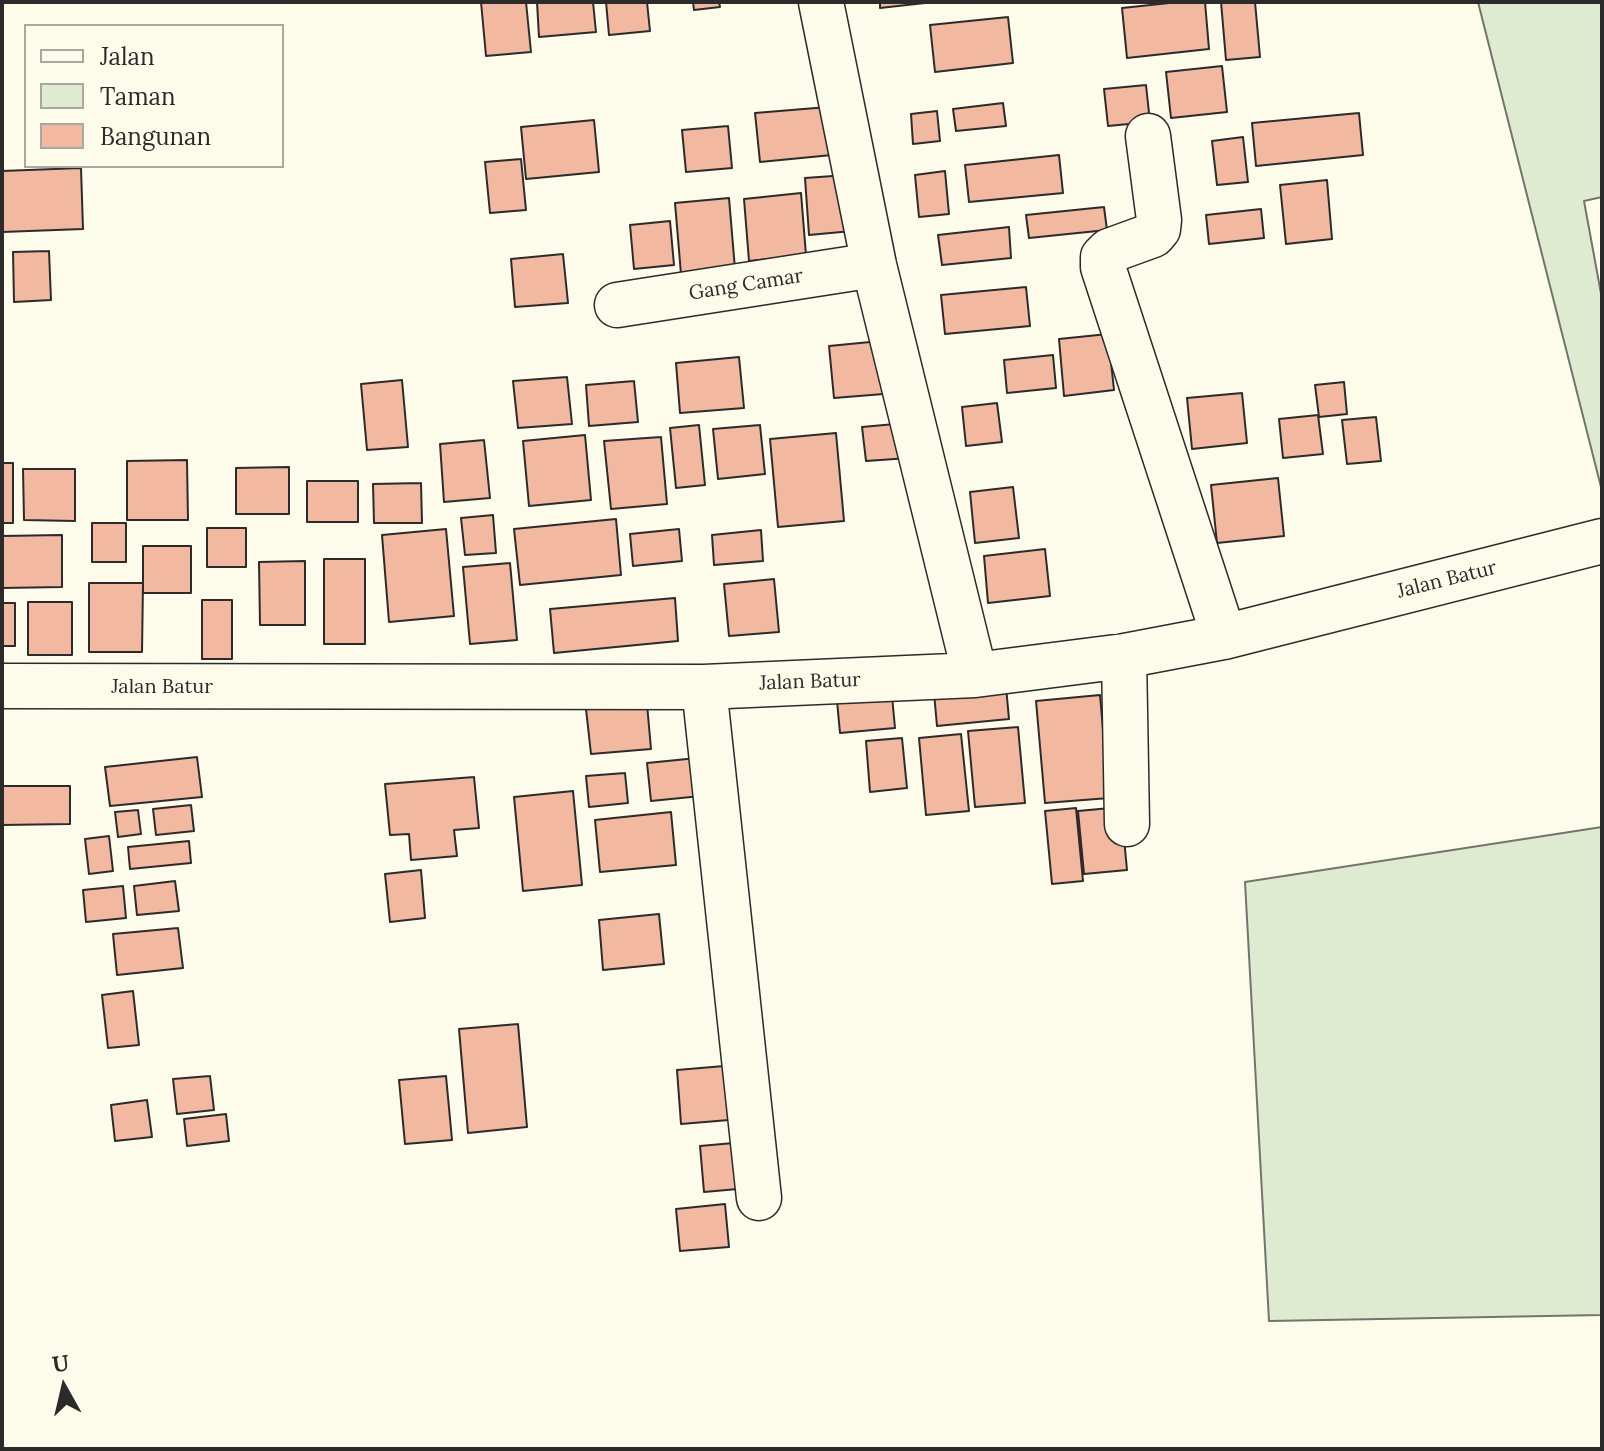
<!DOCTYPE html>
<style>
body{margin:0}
#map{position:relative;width:1604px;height:1451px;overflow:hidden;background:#fdfbea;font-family:Lora,serif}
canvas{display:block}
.frame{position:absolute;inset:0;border:4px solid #2b2b2b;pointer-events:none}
.legend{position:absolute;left:24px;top:24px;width:260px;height:144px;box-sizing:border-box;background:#fdfbea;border:2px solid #a9a89e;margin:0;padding:10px 14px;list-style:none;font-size:24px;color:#2b2b2b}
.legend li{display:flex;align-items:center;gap:16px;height:40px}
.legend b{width:40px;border:2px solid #a9a89e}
.north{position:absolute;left:24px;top:1347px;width:80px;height:80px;-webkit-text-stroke:6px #fdfbea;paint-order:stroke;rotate:352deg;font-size:22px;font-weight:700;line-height:32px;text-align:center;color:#2b2b2b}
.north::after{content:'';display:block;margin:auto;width:28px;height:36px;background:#2b2b2b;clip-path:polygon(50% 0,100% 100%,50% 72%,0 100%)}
</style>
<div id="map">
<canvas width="1604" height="1451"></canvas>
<div class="frame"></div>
<ul class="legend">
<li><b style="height:10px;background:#fdfbea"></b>Jalan</li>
<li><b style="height:22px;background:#deebd1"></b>Taman</li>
<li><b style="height:22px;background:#f2b8a0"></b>Bangunan</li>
</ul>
<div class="north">U</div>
</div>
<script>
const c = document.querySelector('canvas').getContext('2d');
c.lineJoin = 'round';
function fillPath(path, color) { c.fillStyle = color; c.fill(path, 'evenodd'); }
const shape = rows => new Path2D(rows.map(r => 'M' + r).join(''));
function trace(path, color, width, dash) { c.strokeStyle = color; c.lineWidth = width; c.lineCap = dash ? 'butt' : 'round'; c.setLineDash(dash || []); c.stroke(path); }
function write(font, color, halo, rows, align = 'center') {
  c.font = font + ' Lora,serif'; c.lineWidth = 6; c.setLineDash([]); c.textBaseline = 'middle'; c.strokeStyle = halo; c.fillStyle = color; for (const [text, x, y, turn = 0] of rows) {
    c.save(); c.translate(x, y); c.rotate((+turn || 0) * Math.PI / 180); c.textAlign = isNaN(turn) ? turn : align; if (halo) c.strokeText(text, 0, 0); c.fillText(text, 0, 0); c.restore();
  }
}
const green = shape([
 [1478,2,1602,2,1602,197,1584,201,1602,299,1602,491,1478,2],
 [1602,827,1602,1315,1269,1321,1245,882,1602,827]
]);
fillPath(green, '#deebd1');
trace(green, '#74746e', 2);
const building = shape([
 [481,2,526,2,531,52,486,56,481,2],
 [537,2,593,2,596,32,539,37,537,2],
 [606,2,647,2,650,31,609,35,606,2],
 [693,2,719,2,720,7,694,10,693,2],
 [880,2,934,2,880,8,880,2],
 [1179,2,1205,2,1209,49,1127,58,1122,8,1179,2],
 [1221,2,1255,2,1260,57,1226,60,1221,2],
 [1008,17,1013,63,935,72,930,25,1008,17],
 [1222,66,1227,112,1171,118,1166,72,1222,66],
 [1146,85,1150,122,1108,126,1104,89,1146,85],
 [1003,103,1006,126,956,131,953,109,1003,103],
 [828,107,832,155,760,162,755,113,828,107],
 [937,111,940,141,913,144,911,114,937,111],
 [1359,113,1363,155,1256,166,1252,123,1359,113],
 [594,120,599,172,526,179,521,127,594,120],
 [728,126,732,168,686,172,682,130,728,126],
 [1243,137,1248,182,1217,185,1212,141,1243,137],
 [1059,155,1063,193,969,202,965,165,1059,155],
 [521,159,526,210,490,213,485,162,521,159],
 [81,168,83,229,2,232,2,171,81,168],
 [945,171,949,214,919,217,915,175,945,171],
 [847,175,852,231,809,235,805,178,847,175],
 [1327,180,1332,239,1286,244,1280,185,1327,180],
 [801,193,806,255,749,261,744,199,801,193],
 [729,198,735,269,681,274,675,203,729,198],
 [1104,207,1107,230,1029,238,1026,215,1104,207],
 [1261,209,1264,238,1209,244,1206,215,1261,209],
 [670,221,674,265,634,269,630,225,670,221],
 [1009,227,1011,258,942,265,938,235,1009,227],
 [49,251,51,300,14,302,13,252,49,251],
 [563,254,568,303,515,307,511,259,563,254],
 [1026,287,1030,326,945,334,941,295,1026,287],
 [1108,334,1114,390,1064,396,1059,339,1108,334],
 [891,340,896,393,834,398,829,346,891,340],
 [1053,355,1056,388,1007,393,1004,360,1053,355],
 [739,357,744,408,680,413,676,363,739,357],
 [567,377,572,424,518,428,513,381,567,377],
 [402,380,408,447,367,450,361,384,402,380],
 [634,381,638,422,589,426,586,385,634,381],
 [1344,382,1347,414,1319,417,1315,385,1344,382],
 [1242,393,1247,443,1192,449,1187,398,1242,393],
 [997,403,1002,442,966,446,962,407,997,403],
 [1318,415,1323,454,1283,458,1279,419,1318,415],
 [1376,417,1381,461,1347,464,1342,420,1376,417],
 [906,423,909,458,866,461,862,427,906,423],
 [699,425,705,485,676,488,670,428,699,425],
 [760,425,765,474,718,479,713,429,760,425],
 [836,433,844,521,778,527,770,439,836,433],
 [585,435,591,500,529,506,523,441,585,435],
 [661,437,667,504,611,509,604,441,661,437],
 [484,440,490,498,444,502,440,444,484,440],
 [187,460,188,520,127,520,127,461,187,460],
 [2,463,13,463,13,523,2,523,2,463],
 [289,467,289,514,236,514,236,468,289,467],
 [23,469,75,469,75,521,24,520,23,469],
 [1278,478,1284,536,1217,543,1211,485,1278,478],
 [307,481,358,481,358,522,307,522,307,481],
 [421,483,422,523,374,523,373,484,421,483],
 [1013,487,1019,538,975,543,970,492,1013,487],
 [493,515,496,553,465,555,461,518,493,515],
 [616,519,621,575,520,585,514,529,616,519],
 [92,523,126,523,126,562,92,562,92,523],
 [207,528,246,528,246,567,207,567,207,528],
 [446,529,454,616,389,622,382,535,446,529],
 [679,529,682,561,633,566,630,534,679,529],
 [761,530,763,561,714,565,712,535,761,530],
 [62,535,62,587,2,588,2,536,62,535],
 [143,546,191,546,191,593,143,593,143,546],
 [1045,549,1050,596,988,603,984,556,1045,549],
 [324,559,365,559,365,644,324,644,324,559],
 [305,561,305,625,260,625,259,562,305,561],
 [510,563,517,640,470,644,463,567,510,563],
 [774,579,779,632,729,636,724,584,774,579],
 [89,583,143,583,142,652,89,652,89,583],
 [675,598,678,641,554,653,550,609,675,598],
 [202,600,232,600,232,659,202,659,202,600],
 [28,602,72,602,72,655,28,655,28,602],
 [2,603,15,603,15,646,2,646,2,603],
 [1005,676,1009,719,937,726,933,682,1005,676],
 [891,685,895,728,840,733,836,690,891,685],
 [1100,695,1109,798,1045,803,1036,701,1100,695],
 [647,704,651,749,591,754,586,709,647,704],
 [1018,727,1025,803,975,807,968,731,1018,727],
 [961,734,969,811,926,815,919,738,961,734],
 [902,738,907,788,870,792,866,741,902,738],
 [197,757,202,797,110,806,105,767,197,757],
 [707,757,711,795,651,801,647,763,707,757],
 [625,773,628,803,589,807,586,776,625,773],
 [474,777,479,828,454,830,457,856,411,860,409,834,390,835,385,784,474,777],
 [2,786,70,786,70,824,2,825,2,786],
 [573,791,582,885,523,891,514,797,573,791],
 [191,805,194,831,156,835,153,809,191,805],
 [1121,807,1127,870,1084,874,1078,811,1121,807],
 [1076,808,1083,881,1052,884,1045,811,1076,808],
 [138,810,141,834,118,837,115,812,138,810],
 [671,812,676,865,600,872,595,820,671,812],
 [109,836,113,871,89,874,85,839,109,836],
 [189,841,191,863,130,869,128,847,189,841],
 [421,870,425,918,390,922,385,874,421,870],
 [175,881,179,911,137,915,134,886,175,881],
 [123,886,126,918,86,922,83,890,123,886],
 [659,914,664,964,603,970,599,920,659,914],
 [178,928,183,968,117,975,113,934,178,928],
 [133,991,139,1045,108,1048,102,995,133,991],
 [518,1024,527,1127,468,1133,459,1029,518,1024],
 [736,1065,741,1119,681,1124,677,1070,736,1065],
 [210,1076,214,1110,177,1114,173,1079,210,1076],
 [446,1076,452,1140,405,1144,399,1080,446,1076],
 [147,1100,152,1137,115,1141,111,1105,147,1100],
 [226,1114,229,1141,187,1146,184,1119,226,1114],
 [745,1142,749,1188,704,1192,700,1146,745,1142],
 [725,1204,729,1247,680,1251,676,1209,725,1204]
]);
fillPath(building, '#f2b8a0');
trace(building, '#2b2b2b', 2);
const minor = shape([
 [821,2,874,265,975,675],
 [1148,136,1159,220,1158,229,1153,235,1109,251,1103,257,1103,267,1224,637],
 [617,305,874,265],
 [1124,656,1127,824],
 [2,686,704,687,975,675,1124,656,1224,637,1602,541],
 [704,687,759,1198]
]);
trace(minor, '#2b2b2b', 47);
trace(minor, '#fdfbea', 44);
write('20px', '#2b2b2b', '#fdfbea', [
 ["Gang Camar",746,285,-9],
 ["Jalan Batur",1447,580,-14],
 ["Jalan Batur",810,682,-2],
 ["Jalan Batur",162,687]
]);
</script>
